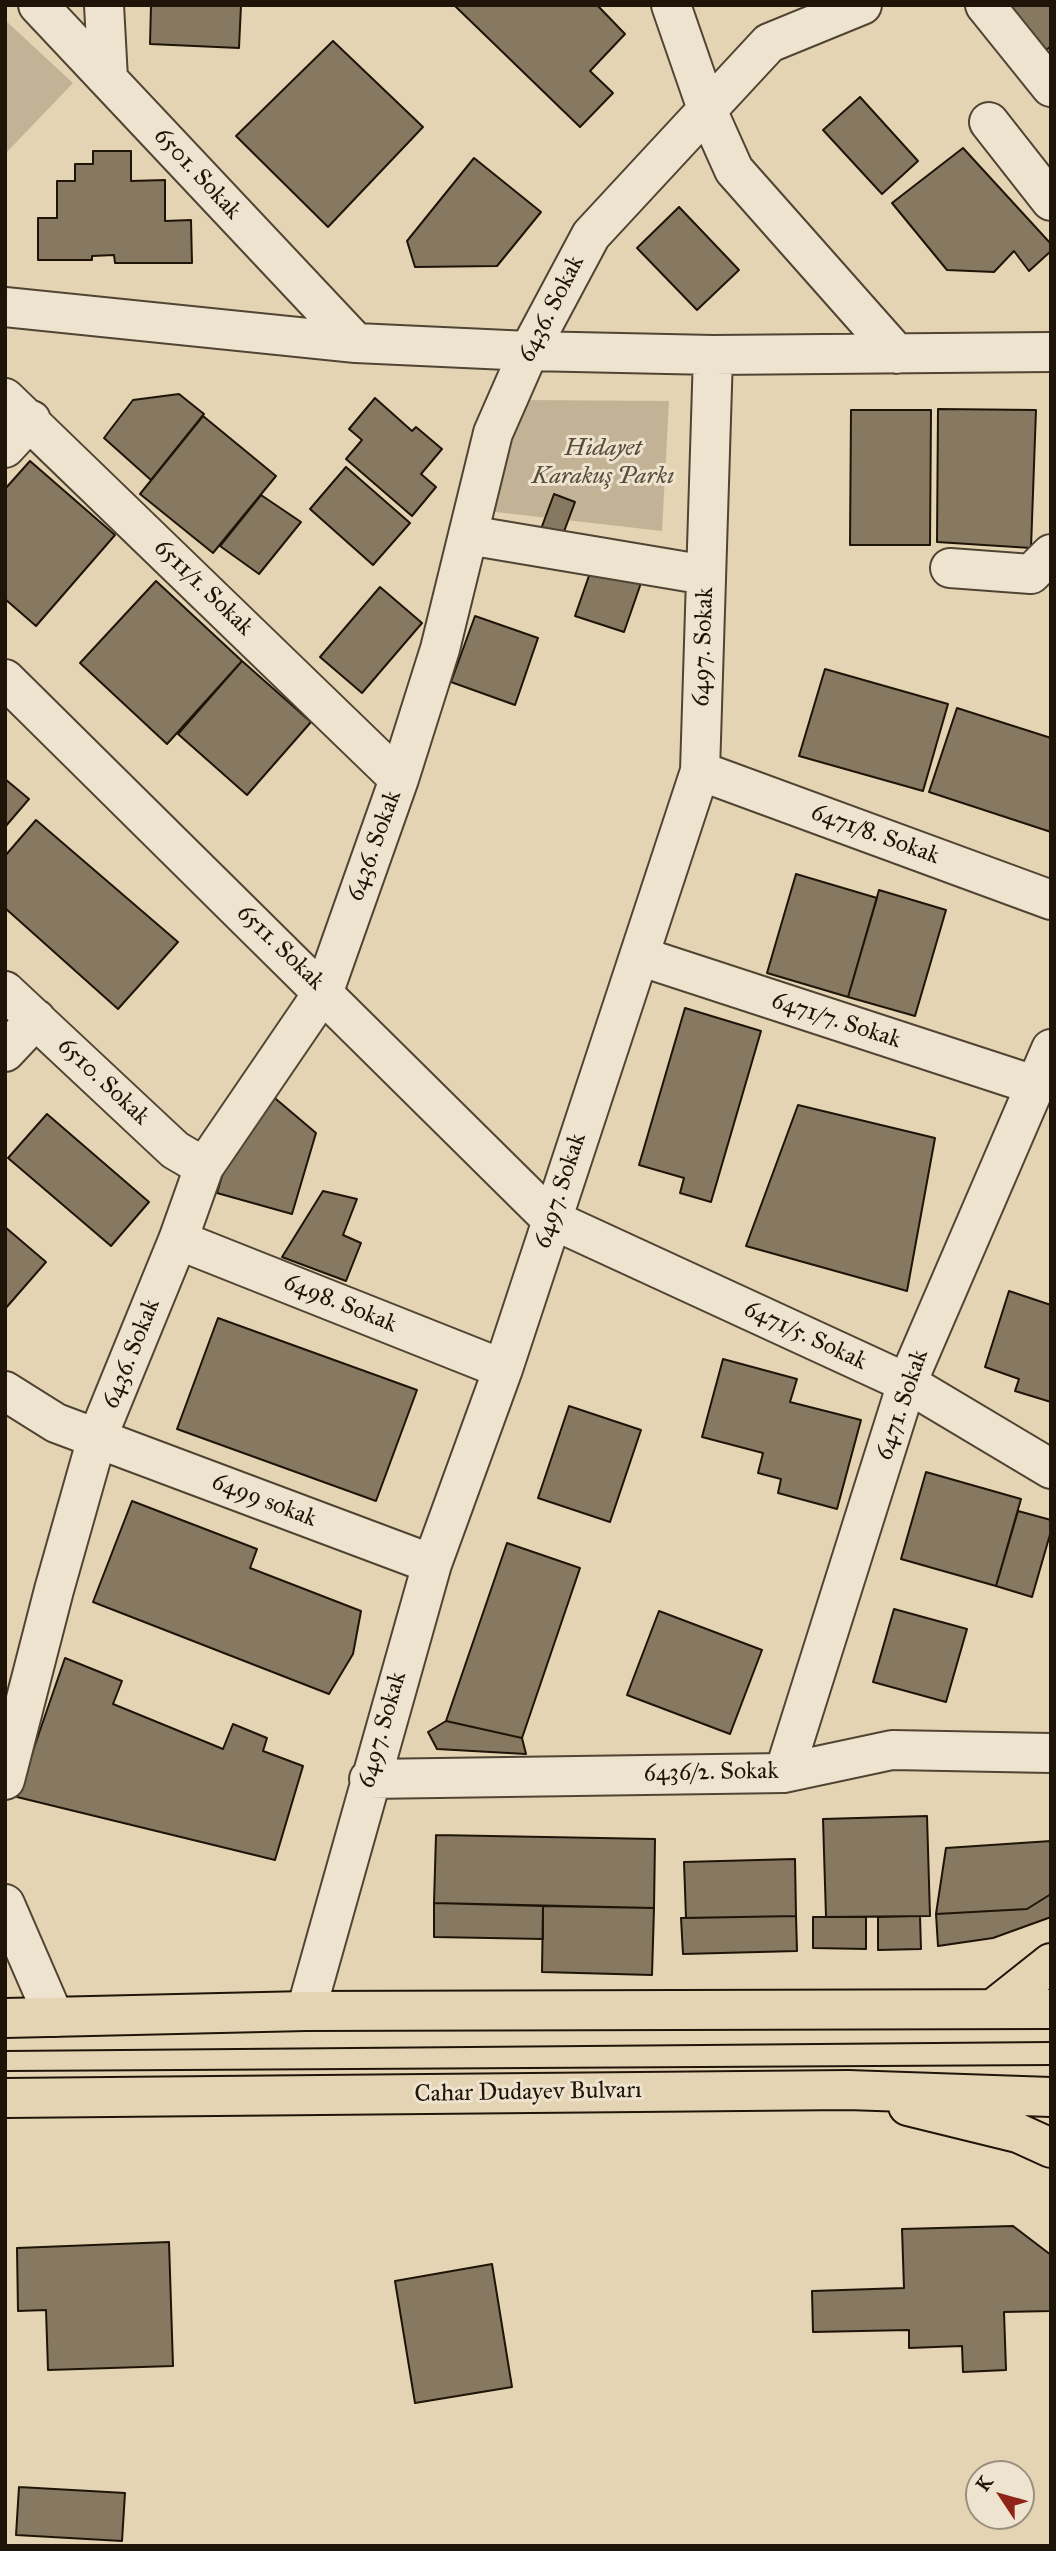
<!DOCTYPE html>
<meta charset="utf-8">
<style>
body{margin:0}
#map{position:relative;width:1056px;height:2551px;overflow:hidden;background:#e5d4b3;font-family:"IM FELL Great Primer",serif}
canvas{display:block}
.frame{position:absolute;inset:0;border:7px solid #1f1408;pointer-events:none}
.north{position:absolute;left:965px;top:2460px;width:70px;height:70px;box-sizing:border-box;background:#eee3ce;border:2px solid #9b907f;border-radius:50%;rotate:306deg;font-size:19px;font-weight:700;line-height:28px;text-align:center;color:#1f1408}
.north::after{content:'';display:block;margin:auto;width:24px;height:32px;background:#8f2418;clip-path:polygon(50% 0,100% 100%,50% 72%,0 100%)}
</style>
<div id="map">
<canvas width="1056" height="2551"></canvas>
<div class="frame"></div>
<div class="north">K</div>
</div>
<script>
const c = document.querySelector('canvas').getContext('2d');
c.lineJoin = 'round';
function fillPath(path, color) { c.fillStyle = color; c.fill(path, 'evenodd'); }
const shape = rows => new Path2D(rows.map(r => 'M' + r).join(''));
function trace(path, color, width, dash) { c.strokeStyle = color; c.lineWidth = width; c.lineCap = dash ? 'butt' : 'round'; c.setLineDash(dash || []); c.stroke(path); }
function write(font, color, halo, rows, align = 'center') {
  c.font = font + ' "IM FELL Great Primer",serif'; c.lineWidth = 6; c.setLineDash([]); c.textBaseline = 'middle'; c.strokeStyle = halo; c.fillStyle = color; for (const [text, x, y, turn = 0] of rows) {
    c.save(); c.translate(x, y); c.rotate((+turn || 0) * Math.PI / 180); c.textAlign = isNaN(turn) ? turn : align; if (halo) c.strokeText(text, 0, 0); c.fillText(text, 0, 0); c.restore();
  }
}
fillPath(shape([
 [5,20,73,83,5,154],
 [521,400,669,401,662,531,487,511]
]), '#c3b396');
const building = shape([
 [151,5,241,5,239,48,150,44,151,5],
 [454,5,597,5,625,34,590,71,613,93,580,127,454,5],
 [993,5,1051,5,1051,46,1036,59,993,5],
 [333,41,423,127,328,227,236,136,333,41],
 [860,97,918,161,882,194,823,130,860,97],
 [963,148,1051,244,1051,251,1029,271,1014,251,994,272,947,270,892,203,963,148],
 [93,151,131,151,131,181,165,180,165,221,191,220,192,263,115,263,114,255,92,256,92,260,38,260,38,218,57,218,57,181,75,181,75,164,93,164,93,151],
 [474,158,541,212,497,266,415,267,407,241,474,158],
 [679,207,739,270,697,310,637,248,679,207],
 [179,394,204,414,151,480,104,438,133,400,179,394],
 [375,398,412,431,416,427,442,449,421,474,436,487,412,516,346,459,362,440,349,429,375,398],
 [938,409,1036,410,1031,548,937,542,938,409],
 [851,410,931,410,930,545,850,545,851,410],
 [203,416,276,476,213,553,140,494,203,416],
 [30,461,115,535,36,626,5,599,5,489,30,461],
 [346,467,410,523,373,565,310,509,346,467],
 [554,494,575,502,562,537,541,529,554,494],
 [261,495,301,522,259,574,220,546,261,495],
 [592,567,641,583,624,632,575,616,592,567],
 [156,581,242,661,167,744,80,663,156,581],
 [380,587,422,623,362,693,320,657,380,587],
 [475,616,538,638,515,705,451,682,475,616],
 [242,661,311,722,247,795,178,734,242,661],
 [825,669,948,704,923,791,799,756,825,669],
 [957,708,1051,738,1051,832,929,792,957,708],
 [5,779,29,799,5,827,5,779],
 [36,820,178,942,118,1009,5,908,5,856,36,820],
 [796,874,877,898,848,997,767,973,796,874],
 [879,890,946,910,915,1016,848,997,879,890],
 [685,1008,761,1031,711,1202,680,1193,684,1178,639,1165,685,1008],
 [270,1094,316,1133,292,1214,217,1193,233,1139,270,1094],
 [798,1105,935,1138,907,1291,746,1246,798,1105],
 [47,1114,149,1202,111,1246,8,1158,47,1114],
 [323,1191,357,1199,343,1235,361,1243,346,1281,282,1257,323,1191],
 [5,1227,46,1262,5,1309,5,1227],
 [1009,1291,1051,1305,1051,1402,1015,1391,1019,1379,985,1367,1009,1291],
 [218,1318,417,1390,376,1501,177,1429,218,1318],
 [723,1359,797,1379,790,1402,861,1420,837,1509,778,1493,781,1479,758,1473,763,1453,702,1437,723,1359],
 [569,1406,641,1430,610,1522,538,1498,569,1406],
 [926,1472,1021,1499,996,1586,901,1559,926,1472],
 [132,1501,257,1549,250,1568,361,1611,353,1654,329,1694,93,1602,132,1501],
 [1018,1511,1051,1520,1051,1531,1032,1597,996,1586,1018,1511],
 [507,1543,580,1568,522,1738,446,1721,507,1543],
 [894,1609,967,1629,946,1702,873,1682,894,1609],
 [659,1611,762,1650,730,1734,627,1695,659,1611],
 [65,1658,122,1681,113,1704,223,1749,233,1724,267,1738,263,1751,303,1766,275,1860,17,1797,65,1658],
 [446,1721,522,1738,526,1754,437,1749,428,1732,446,1721],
 [927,1816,930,1916,826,1917,823,1819,927,1816],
 [436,1835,655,1839,654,1908,434,1903,436,1835],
 [1051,1841,1051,1894,1027,1909,936,1914,946,1848,1051,1841],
 [795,1859,796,1916,686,1918,684,1862,795,1859],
 [1051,1894,1051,1917,993,1938,938,1946,936,1914,1027,1909,1051,1894],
 [434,1903,543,1906,543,1939,434,1937,434,1903],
 [543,1906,654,1908,652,1975,542,1972,543,1906],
 [796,1916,797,1951,683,1954,681,1918,796,1916],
 [920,1916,921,1949,878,1950,878,1917,920,1916],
 [813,1917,866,1917,866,1949,813,1948,813,1917],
 [1013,2226,1051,2255,1051,2311,1004,2312,1006,2370,963,2372,962,2346,909,2348,909,2330,813,2332,812,2291,904,2288,902,2229,1013,2226],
 [169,2242,173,2366,48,2370,46,2310,18,2311,17,2248,169,2242],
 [492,2264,512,2387,415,2403,395,2281,492,2264],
 [19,2487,125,2493,122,2541,16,2535,19,2487]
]);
fillPath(building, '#867861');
trace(building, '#1f1408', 2);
const minor = shape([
 [38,5,356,343],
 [104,5,108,79],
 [671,5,708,112,734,170,897,354],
 [985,5,1051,87],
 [989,122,1051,201],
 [5,307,356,343,529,351,713,355,1051,352],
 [5,398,399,779],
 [5,448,31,420],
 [468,535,706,575],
 [950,568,1031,574,1051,554],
 [5,679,551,1219,907,1383,1051,1469],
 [700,771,1051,900],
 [639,956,1034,1085],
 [5,991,175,1150,204,1167],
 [5,1052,36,1019],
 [178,1240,503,1369],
 [5,1391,56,1423,432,1564],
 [784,1773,907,1383,1051,1049],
 [369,1779,784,1773,892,1750,1051,1753],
 [5,1780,54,1590,97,1438,178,1240,204,1167,324,991,399,779,440,649,493,433,529,351,591,235,769,43,862,5],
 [5,1904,54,2017],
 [306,2011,432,1564,503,1369,700,771,713,355]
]);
const major = shape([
 [993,2009,1051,1963],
 [5,2018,306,2011,1051,2009],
 [5,2098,848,2090,1051,2097],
 [908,2106,1018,2133,1051,2148]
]);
trace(minor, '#504433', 42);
trace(major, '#1f1408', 42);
trace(minor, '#eee3ce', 38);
trace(major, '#e5d4b3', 38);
trace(shape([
 [5,2051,1051,2042],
 [5,2071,1051,2065]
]), '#1f1408', 2);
write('24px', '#1f1408', '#eee3ce', [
 ["6501. Sokak",197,174,47],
 ["6436. Sokak",552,309,-63],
 ["6511/1. Sokak",203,588,44],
 ["6497. Sokak",704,647,-88],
 ["6471/8. Sokak",875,835,20],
 ["6436. Sokak",375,846,-70],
 ["6511. Sokak",280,948,44],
 ["6471/7. Sokak",836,1021,18],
 ["6510. Sokak",103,1082,43],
 ["6497. Sokak",561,1191,-72],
 ["6498. Sokak",340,1304,22],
 ["6471/5. Sokak",805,1336,25],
 ["6436. Sokak",132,1354,-68],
 ["6471. Sokak",903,1405,-71],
 ["6499 sokak",264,1501,21],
 ["6497. Sokak",383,1730,-74],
 ["6436/2. Sokak",711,1773,-1],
 ["Cahar Dudayev Bulvarı",528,2093,-1]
]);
write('italic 24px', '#584c3a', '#eee3ce', [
 ["Hidayet",603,449],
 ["Karakuş Parkı",603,477]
]);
</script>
